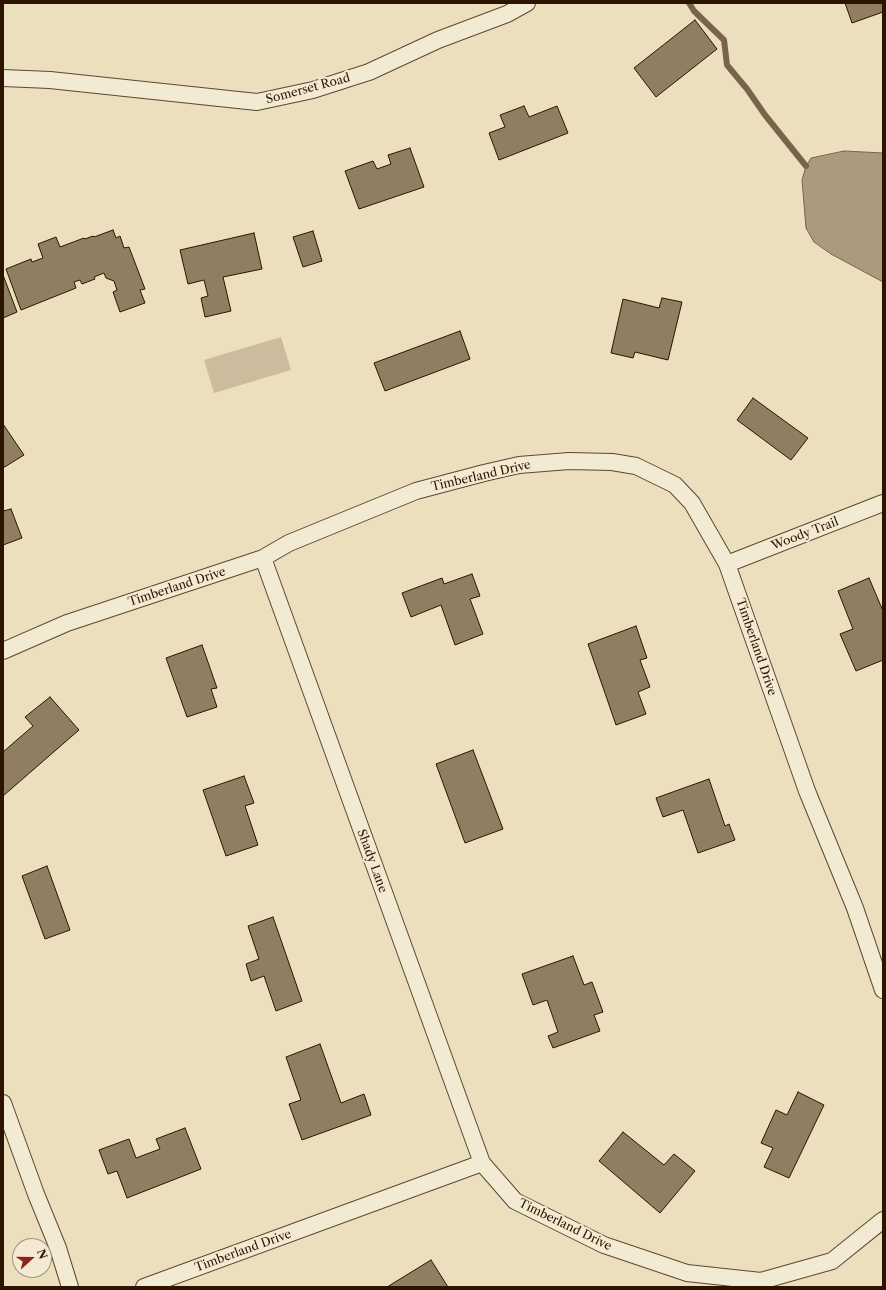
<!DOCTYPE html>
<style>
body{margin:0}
#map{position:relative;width:886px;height:1290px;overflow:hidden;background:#ecdfbd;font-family:"Libre Caslon Text",serif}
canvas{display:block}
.frame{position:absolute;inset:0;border:4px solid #2d1400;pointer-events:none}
.north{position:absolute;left:12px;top:1238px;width:40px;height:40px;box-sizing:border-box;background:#f3ead4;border:1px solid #a4947f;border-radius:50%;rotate:69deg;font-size:11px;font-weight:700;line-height:16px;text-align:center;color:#2d1400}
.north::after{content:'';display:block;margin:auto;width:14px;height:18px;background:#8f2418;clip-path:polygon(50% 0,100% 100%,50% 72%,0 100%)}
</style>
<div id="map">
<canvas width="886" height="1290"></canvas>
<div class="frame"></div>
<div class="north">N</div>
</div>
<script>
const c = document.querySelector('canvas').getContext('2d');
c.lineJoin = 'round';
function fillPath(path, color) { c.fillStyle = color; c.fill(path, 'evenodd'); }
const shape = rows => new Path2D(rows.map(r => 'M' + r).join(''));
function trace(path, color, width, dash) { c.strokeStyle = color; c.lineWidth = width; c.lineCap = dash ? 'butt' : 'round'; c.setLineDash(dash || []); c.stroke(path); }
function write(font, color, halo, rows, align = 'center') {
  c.font = font + ' "Libre Caslon Text",serif'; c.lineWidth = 4; c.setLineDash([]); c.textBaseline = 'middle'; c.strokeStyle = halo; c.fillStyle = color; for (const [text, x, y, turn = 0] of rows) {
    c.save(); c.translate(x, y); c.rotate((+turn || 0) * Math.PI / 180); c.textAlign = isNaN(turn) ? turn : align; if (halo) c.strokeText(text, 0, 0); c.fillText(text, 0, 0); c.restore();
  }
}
fillPath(shape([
 [281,337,291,370,214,393,204,360]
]), '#ccbc9d');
const water = shape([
 [844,151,883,153,883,282,831,254,814,242,806,228,802,180,806,166,811,158,844,151]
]);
fillPath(water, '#ab9a7d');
trace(water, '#79644b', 1);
trace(shape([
 [689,3,694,11,724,40,727,65,747,89,765,115,806,166]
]), '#79644b', 6);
const building = shape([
 [845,3,883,3,883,12,852,23,845,3],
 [695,20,717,49,656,97,634,68,695,20],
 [524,106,529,117,557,106,568,133,499,160,489,133,505,127,500,115,524,106],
 [410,148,424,187,359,209,345,171,373,161,377,169,391,164,388,155,410,148],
 [113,230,116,238,120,236,124,248,129,247,145,289,140,290,145,303,120,312,113,292,117,290,114,281,106,278,104,273,94,277,95,279,82,284,80,280,74,282,76,288,21,310,6,269,31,259,32,262,43,258,38,244,56,237,60,247,84,238,85,239,93,236,94,237,113,230],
 [313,231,322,261,303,267,293,237,313,231],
 [254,233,262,269,223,277,231,311,205,317,201,298,208,296,204,280,188,284,180,250,254,233],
 [3,275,17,312,3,318,3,275],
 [662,298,682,302,668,360,635,352,633,358,611,353,623,299,659,308,662,298],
 [460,331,470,359,385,391,374,363,460,331],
 [753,398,808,438,791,460,737,420,753,398],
 [3,424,24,455,3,468,3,424],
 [11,509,22,538,3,545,3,511,11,509],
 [472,574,480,596,470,599,483,634,455,645,441,605,411,617,402,593,442,578,444,584,472,574],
 [869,578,883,611,883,660,856,671,840,634,853,629,838,591,869,578],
 [636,626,647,658,640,660,650,687,638,692,646,714,616,725,588,644,636,626],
 [202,645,217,688,211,689,217,707,187,717,166,658,202,645],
 [50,697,79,730,3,796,3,752,33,726,25,717,50,697],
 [473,750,503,829,465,843,436,764,473,750],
 [244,776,254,803,245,806,258,845,226,856,203,790,244,776],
 [709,779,725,826,729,824,735,840,698,853,683,810,663,817,656,798,709,779],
 [47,866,70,930,45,939,22,876,47,866],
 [273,917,302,1001,276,1011,264,976,251,981,246,964,259,959,248,926,273,917],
 [573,956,584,985,592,982,603,1012,594,1015,600,1031,553,1048,548,1036,558,1032,547,1000,533,1005,522,974,573,956],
 [320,1044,341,1103,364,1094,371,1115,302,1140,289,1104,301,1100,286,1057,320,1044],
 [798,1092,824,1105,789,1178,764,1167,773,1148,761,1143,776,1110,787,1115,798,1092],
 [185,1128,201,1169,127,1198,117,1171,108,1174,99,1150,129,1139,136,1158,160,1149,156,1139,185,1128],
 [623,1132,664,1165,674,1154,695,1171,660,1213,599,1161,623,1132],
 [431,1260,448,1287,387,1287,431,1260]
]);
fillPath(building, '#907e62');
trace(building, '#2d1400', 1);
const minor = shape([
 [3,78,50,80,257,102,313,90,369,72,438,40,507,14,527,3],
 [263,558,482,1163,515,1201,604,1245,687,1273,761,1281,832,1261,883,1220],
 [727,564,883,503],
 [3,651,67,623,263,558,289,543,416,491,484,473,519,465,569,461,612,462,636,466,675,485,692,503,727,564,807,791,855,908,883,990],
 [3,1103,36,1194,58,1248,70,1287],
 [144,1287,482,1163]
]);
trace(minor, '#5d472f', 18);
trace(minor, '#f3ead4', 16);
write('12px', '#2d1400', '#f3ead4', [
 ["Somerset Road",308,89,-15],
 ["Timberland Drive",481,476,-13],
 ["Woody Trail",805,534,-21],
 ["Timberland Drive",177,587,-18],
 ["Timberland Drive",756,647,71],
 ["Shady Lane",372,861,70],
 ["Timberland Drive",565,1225,26],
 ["Timberland Drive",243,1251,-20]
]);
</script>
